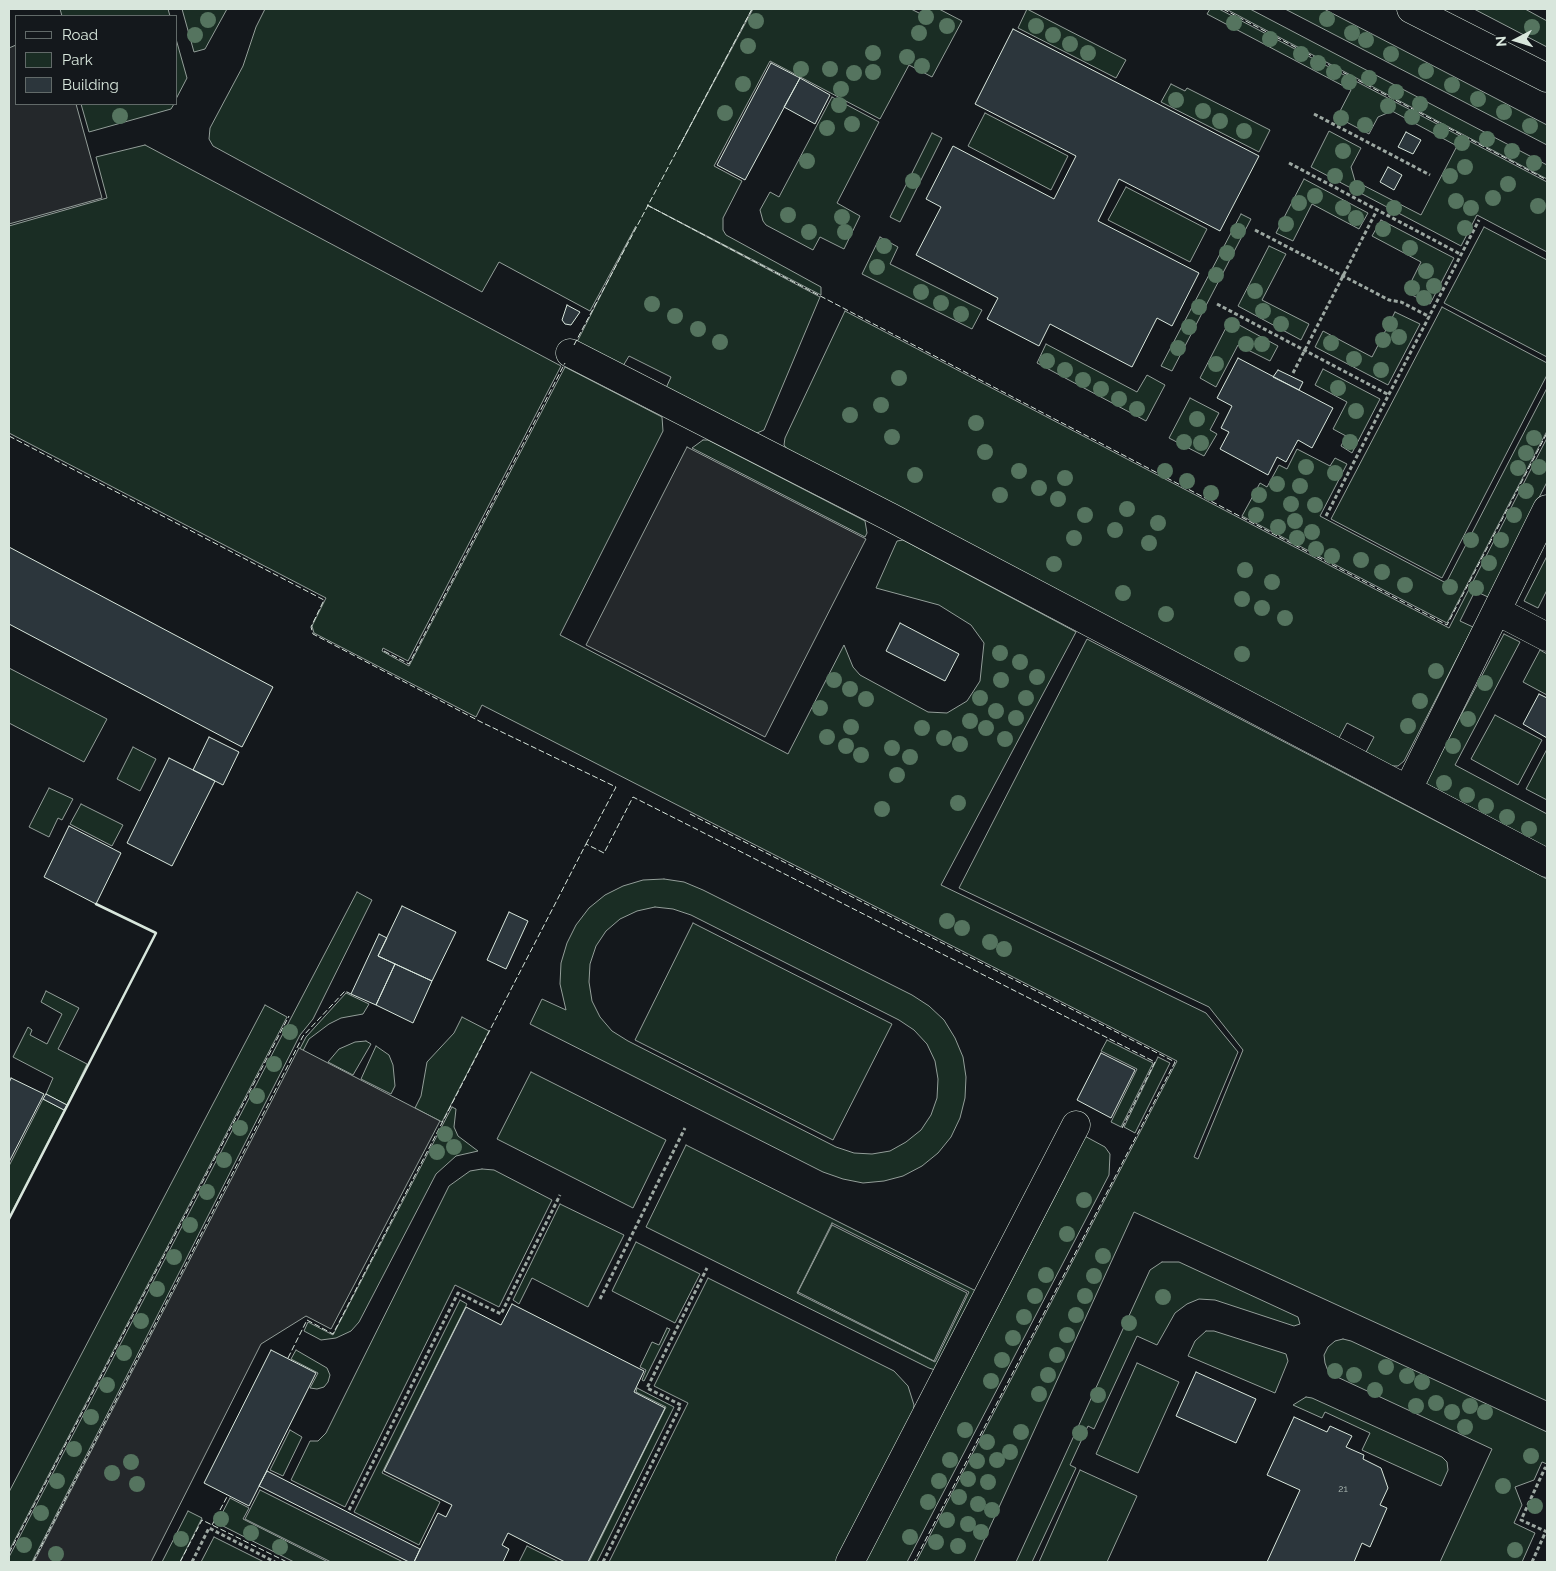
<!DOCTYPE html>
<style>
body{margin:0}
#map{position:relative;width:1556px;height:1571px;overflow:hidden;background:#14181c;font-family:Raleway,sans-serif}
canvas{display:block}
.frame{position:absolute;inset:0;border:10px solid #d8e6dc;pointer-events:none}
.legend{position:absolute;left:15px;top:15px;width:162px;height:90px;box-sizing:border-box;background:#14181c;border:1px solid #626a69;margin:0;padding:6px 9px;list-style:none;font-size:15px;color:#d8e6dc}
.legend li{display:flex;align-items:center;gap:10px;height:25px}
.legend b{width:25px;border:1px solid #626a69}
.north{position:absolute;left:1491px;top:15px;width:50px;height:50px;-webkit-text-stroke:4px #14181c;paint-order:stroke;rotate:265deg;font-size:14px;font-weight:700;line-height:20px;text-align:center;color:#d8e6dc}
.north::after{content:'';display:block;margin:auto;width:18px;height:22px;background:#d8e6dc;clip-path:polygon(50% 0,100% 100%,50% 72%,0 100%)}
</style>
<div id="map">
<canvas width="1556" height="1571"></canvas>
<div class="frame"></div>
<ul class="legend">
<li><b style="height:6px;background:#14181c"></b>Road</li>
<li><b style="height:14px;background:#1a2d24"></b>Park</li>
<li><b style="height:14px;background:#2c363c"></b>Building</li>
</ul>
<div class="north">N</div>
</div>
<script>
const c = document.querySelector('canvas').getContext('2d');
c.lineJoin = 'round';
function fillPath(path, color) { c.fillStyle = color; c.fill(path, 'evenodd'); }
const shape = rows => new Path2D(rows.map(r => 'M' + r).join(''));
function trace(path, color, width, dash) { c.strokeStyle = color; c.lineWidth = width; c.lineCap = dash ? 'butt' : 'round'; c.setLineDash(dash || []); c.stroke(path); }
function write(font, color, halo, rows, align = 'center') {
  c.font = font + ' Raleway,sans-serif'; c.lineWidth = 4; c.setLineDash([]); c.textBaseline = 'middle'; c.strokeStyle = halo; c.fillStyle = color; for (const [text, x, y, turn = 0] of rows) {
    c.save(); c.translate(x, y); c.rotate((+turn || 0) * Math.PI / 180); c.textAlign = isNaN(turn) ? turn : align; if (halo) c.strokeText(text, 0, 0); c.fillText(text, 0, 0); c.restore();
  }
}
const green = shape([
 [60,9,168,9,170,16,62,16,60,9],
 [182,9,227,9,205,49,194,52,182,9],
 [265,9,752,9,679,147,753,9,911,9,925,16,929,9,939,9,962,21,932,77,909,65,880,119,770,61,714,166,742,181,723,218,723,230,726,235,821,287,821,295,647,205,820,297,764,430,757,433,750,432,666,388,671,377,629,356,623,366,577,342,636,226,590,311,499,262,482,292,213,146,209,139,210,128,243,66,256,27,265,9],
 [1027,9,1126,60,1116,78,1018,28,1027,9],
 [1210,9,1219,9,1547,182,1547,252,1477,215,1461,246,1311,167,1329,131,1361,148,1351,167,1355,181,1421,215,1457,146,1392,111,1378,117,1369,134,1337,117,1351,90,1207,14,1210,9],
 [1226,9,1250,9,1547,165,1547,179,1226,9],
 [1285,9,1324,9,1547,125,1547,145,1285,9],
 [1474,9,1525,9,1547,21,1547,47,1474,9],
 [176,39,187,78,176,99,176,39],
 [1171,84,1185,91,1187,88,1270,130,1259,152,1161,102,1171,84],
 [832,97,879,122,837,203,860,216,844,249,820,237,813,250,766,225,763,221,760,210,770,192,779,197,832,97],
 [81,104,174,104,171,109,89,132,81,104],
 [985,113,1068,156,1051,190,968,146,985,113],
 [932,133,942,138,900,222,890,217,932,133],
 [145,145,561,366,408,661,383,648,382,651,409,666,565,367,662,417,663,431,560,635,788,754,844,645,853,667,860,675,928,712,947,713,967,701,980,681,984,643,971,625,939,605,876,588,897,541,903,540,1076,632,941,885,1206,1013,1238,1052,1194,1157,1198,1159,1243,1050,1209,1007,959,888,1087,639,1547,879,1547,1401,1134,1212,974,1562,916,1562,1177,1061,482,705,476,717,314,633,312,626,326,598,9,433,9,226,107,198,96,157,145,145],
 [1304,179,1368,213,1359,229,1312,204,1293,241,1276,233,1304,179],
 [1126,187,1207,229,1190,262,1108,220,1126,187],
 [1241,214,1251,219,1172,371,1161,366,1241,214],
 [1381,220,1454,258,1430,304,1406,292,1421,262,1372,236,1381,220],
 [1484,227,1547,260,1547,357,1444,303,1484,227],
 [880,237,898,247,890,264,982,310,972,329,862,274,880,237],
 [1269,246,1286,254,1262,300,1309,324,1301,340,1238,306,1269,246],
 [1442,307,1547,363,1547,375,1442,578,1331,519,1442,307],
 [845,311,1449,628,1547,438,1547,482,1488,597,1475,591,1460,621,1473,627,1404,761,1398,766,1391,766,1366,752,1374,737,1347,723,1339,738,787,449,784,445,785,438,845,311],
 [1395,312,1420,324,1388,385,1315,347,1323,331,1372,357,1395,312],
 [1230,320,1278,346,1270,361,1238,345,1216,387,1200,378,1230,320],
 [1046,344,1137,392,1147,375,1165,385,1146,421,1037,363,1046,344],
 [1323,369,1380,399,1352,453,1341,446,1346,436,1333,429,1347,402,1315,385,1323,369],
 [1547,388,1547,431,1447,623,1242,516,1260,483,1267,487,1279,465,1287,469,1297,449,1330,466,1335,458,1347,464,1320,516,1446,583,1547,388],
 [1190,398,1219,413,1210,430,1217,434,1204,456,1169,438,1190,398],
 [703,440,708,440,865,521,867,533,865,537,692,448,703,440],
 [1547,556,1547,590,1538,608,1524,601,1547,556],
 [1504,634,1520,642,1455,765,1547,814,1547,848,1425,783,1504,634],
 [1540,650,1547,654,1547,695,1523,682,1540,650],
 [9,668,107,719,84,762,9,723,9,668],
 [1495,715,1542,740,1518,785,1471,759,1495,715],
 [133,747,156,759,140,791,117,779,133,747],
 [1547,749,1547,800,1526,789,1547,749],
 [49,788,73,799,62,820,58,818,49,837,29,827,49,788],
 [81,804,123,825,112,846,70,824,81,804],
 [664,879,684,882,703,890,912,995,929,1006,944,1020,955,1038,963,1057,966,1077,965,1098,960,1118,951,1137,938,1153,922,1166,903,1176,884,1181,863,1183,843,1179,823,1172,530,1024,542,999,566,1010,560,984,561,963,567,943,576,925,589,908,605,895,623,886,643,880,664,879],
 [655,907,673,909,691,915,899,1020,914,1030,927,1044,935,1061,938,1079,937,1098,931,1115,921,1130,906,1142,890,1151,872,1154,854,1153,836,1147,628,1041,612,1031,600,1017,592,1001,589,982,590,964,596,946,606,931,620,919,637,911,655,907],
 [357,892,372,900,313,1019,300,1035,32,1562,9,1562,9,1557,357,892],
 [693,923,892,1024,833,1140,635,1040,693,923],
 [46,991,79,1008,58,1049,87,1064,67,1105,46,1094,53,1078,13,1057,28,1027,32,1030,30,1035,47,1044,62,1014,41,1002,46,991],
 [346,993,369,1004,363,1014,341,1018,329,1024,309,1039,60,1522,35,1562,306,1037,346,993],
 [265,1005,287,1017,9,1551,9,1492,265,1005],
 [462,1017,489,1031,442,1122,415,1108,421,1096,427,1062,454,1033,462,1017],
 [1107,1040,1153,1063,1121,1127,1111,1122,1137,1069,1101,1051,1107,1040],
 [366,1041,371,1044,353,1075,328,1062,339,1049,355,1042,366,1041],
 [376,1046,389,1055,393,1065,395,1086,391,1094,361,1079,376,1046],
 [1158,1057,1170,1063,1135,1133,1124,1127,1158,1057],
 [531,1072,666,1140,633,1208,497,1139,531,1072],
 [43,1099,64,1110,9,1217,9,1166,43,1099],
 [452,1107,456,1109,454,1127,458,1136,478,1151,456,1156,436,1174,359,1322,351,1331,336,1338,321,1340,304,1331,308,1322,333,1335,452,1107],
 [1081,1134,1105,1147,1110,1154,1109,1175,907,1562,865,1562,1065,1177,1061,1174,1081,1134],
 [686,1145,978,1292,935,1370,929,1368,646,1227,686,1145],
 [832,1223,969,1292,935,1362,797,1293,832,1223],
 [482,1169,494,1170,552,1200,499,1307,455,1285,345,1507,291,1480,310,1441,318,1441,326,1433,449,1186,470,1171,482,1169],
 [560,1204,624,1235,588,1307,532,1278,519,1304,513,1300,560,1204],
 [832,1225,967,1293,934,1361,798,1292,832,1225],
 [636,1242,700,1274,675,1323,612,1291,636,1242],
 [1162,1262,1179,1262,1298,1317,1300,1324,1294,1326,1215,1300,1199,1299,1187,1304,1175,1313,1157,1345,1137,1336,1094,1429,1088,1426,1070,1465,1076,1468,1032,1562,1016,1562,1150,1270,1162,1262],
 [708,1278,894,1371,908,1386,914,1405,913,1415,837,1562,609,1562,688,1403,654,1386,708,1278],
 [460,1300,467,1304,382,1473,440,1502,419,1545,354,1512,460,1300],
 [667,1328,670,1329,644,1381,642,1380,646,1370,640,1367,652,1342,659,1345,667,1328],
 [1206,1331,1214,1331,1286,1354,1288,1361,1275,1393,1188,1356,1195,1341,1206,1331],
 [1343,1339,1351,1341,1547,1432,1547,1464,1542,1462,1534,1480,1515,1487,1522,1505,1514,1523,1535,1533,1522,1562,1440,1562,1492,1449,1335,1376,1328,1371,1325,1363,1324,1355,1328,1347,1335,1341,1343,1339],
 [296,1350,327,1368,330,1375,328,1382,324,1387,317,1389,310,1388,318,1373,291,1359,296,1350],
 [1137,1363,1179,1382,1138,1473,1096,1454,1137,1363],
 [637,1388,674,1407,597,1562,589,1562,666,1407,636,1392,637,1388],
 [1306,1397,1312,1398,1442,1457,1447,1462,1448,1470,1441,1486,1362,1450,1370,1433,1325,1412,1322,1418,1293,1405,1306,1397],
 [290,1430,302,1437,283,1476,270,1470,290,1430],
 [1080,1470,1137,1496,1107,1562,1039,1562,1080,1470],
 [260,1490,403,1562,331,1562,245,1519,260,1490],
 [230,1498,249,1508,243,1519,328,1562,294,1562,217,1523,230,1498],
 [188,1511,202,1518,180,1562,162,1562,188,1511],
 [214,1537,264,1562,201,1562,214,1537],
 [527,1546,559,1562,519,1562,527,1546]
]);
fillPath(green, '#1a2d24');
trace(green, '#939e99', 1);
const parking = shape([
 [16,45,16,104,76,104,102,198,9,224,9,48,16,45],
 [687,447,866,539,765,737,586,645,687,447],
 [299,1048,440,1121,331,1329,306,1316,261,1344,151,1562,34,1562,299,1048]
]);
fillPath(parking, '#24282b');
trace(parking, '#939e99', 1);
const building = shape([
 [1013,29,1259,156,1220,231,1119,179,1098,221,1199,273,1172,326,1157,318,1132,367,1050,324,1039,346,987,319,998,298,916,255,941,207,926,199,953,146,1054,199,1076,156,975,104,1013,29],
 [771,63,800,78,745,180,717,165,771,63],
 [800,78,830,95,815,124,784,107,800,78],
 [1406,132,1421,140,1413,154,1398,147,1406,132],
 [1388,167,1402,175,1394,190,1380,182,1388,167],
 [567,305,580,312,571,325,565,324,562,320,567,305],
 [1238,358,1333,408,1312,448,1298,440,1286,462,1277,457,1268,475,1220,449,1229,432,1221,428,1232,406,1217,398,1238,358],
 [1278,370,1303,382,1299,390,1273,377,1278,370],
 [9,547,273,687,242,747,9,624,9,547],
 [900,623,959,654,945,681,886,651,900,623],
 [1539,694,1547,698,1547,738,1523,724,1539,694],
 [209,737,239,752,223,785,193,770,209,737],
 [169,758,215,781,172,866,127,843,169,758],
 [69,826,121,853,96,904,44,877,69,826],
 [402,906,456,932,432,981,378,956,402,906],
 [509,912,528,921,506,969,487,960,509,912],
 [379,934,387,938,378,956,395,964,376,1005,351,994,379,934],
 [395,964,432,981,413,1023,376,1005,395,964],
 [1101,1053,1135,1070,1111,1118,1077,1100,1101,1053],
 [11,1078,44,1094,9,1162,9,1083,11,1078],
 [46,1094,67,1105,64,1110,43,1099,46,1094],
 [512,1304,644,1371,634,1392,665,1408,588,1562,565,1562,508,1533,502,1545,509,1549,503,1562,414,1562,438,1513,446,1517,452,1505,384,1471,466,1307,501,1325,512,1304],
 [271,1350,316,1373,249,1506,204,1483,271,1350],
 [1196,1372,1256,1399,1236,1443,1176,1416,1196,1372],
 [1294,1417,1327,1432,1330,1426,1352,1436,1346,1447,1364,1455,1363,1459,1381,1468,1388,1488,1380,1505,1387,1508,1370,1547,1362,1543,1354,1562,1267,1562,1300,1490,1267,1475,1294,1417],
 [267,1471,420,1549,414,1562,409,1562,259,1486,267,1471]
]);
fillPath(building, '#2c363c');
trace(building, '#d8e6dc', 1);
const minor = shape([
 [1411,9,1547,78],
 [570,353,890,517,1547,863],
 [1497,611,1547,637],
 [1408,789,1547,509],
 [850,1562,1076,1125]
]);
trace(minor, '#d8e6dc', 29);
trace(shape([
 [1314,114,1430,175],
 [1289,163,1462,255],
 [1255,230,1389,300,1401,302,1430,317],
 [1217,304,1389,395],
 [1293,373,1377,210],
 [1326,516,1479,220],
 [600,1299,685,1128],
 [1547,1469,1545,1468,1521,1520,1547,1532],
 [349,1510,458,1293,501,1314,560,1195],
 [192,1562,209,1528,275,1562],
 [603,1562,681,1405,647,1388,707,1268],
 [1532,1562,1546,1531]
]), '#9da8a2', 3, [4, 2.5]);
trace(minor, '#14181c', 28);
trace(shape([
 [1223,9,1547,180],
 [647,205,1447,625,1547,433],
 [574,345,752,9],
 [9,436,324,600,311,627,313,634,481,722,616,787,586,844],
 [384,651,409,664,565,363],
 [690,814,1175,1062,914,1562],
 [288,1358,307,1320,333,1334,586,844,604,853,633,797,1155,1062,1122,1128],
 [212,1525,228,1495],
 [9,1553,289,1016],
 [33,1562,303,1036,345,991,351,994],
 [180,1562,202,1520,287,1562]
]), '#d8e6dc', 1, [6, 2.5]);
trace(shape([
 [9,1219,156,933,96,904]
]), '#d8e6dc', 2.5);
c.fillStyle = '#55745f';
for (const [x, y] of [
 [926,17],
 [1327,19],
 [208,20],
 [756,21],
 [1234,23],
 [947,26],
 [1036,26],
 [1532,27],
 [919,33],
 [1352,33],
 [195,35],
 [1053,35],
 [1270,39],
 [1366,40],
 [1070,44],
 [748,46],
 [873,53],
 [1088,53],
 [1301,54],
 [1391,54],
 [907,57],
 [1318,63],
 [922,66],
 [801,69],
 [830,69],
 [1426,71],
 [873,72],
 [1334,72],
 [854,73],
 [1369,78],
 [1349,82],
 [743,84],
 [1452,85],
 [841,89],
 [1396,92],
 [1478,99],
 [1176,100],
 [1420,104],
 [839,105],
 [1388,106],
 [1203,111],
 [1504,112],
 [725,113],
 [120,116],
 [1412,117],
 [1341,118],
 [1220,121],
 [852,124],
 [1365,125],
 [1530,126],
 [827,128],
 [1244,131],
 [1441,131],
 [1487,139],
 [1462,143],
 [1343,151],
 [1512,151],
 [807,161],
 [1534,163],
 [1465,167],
 [1335,176],
 [1450,176],
 [913,181],
 [1508,184],
 [1357,188],
 [1315,196],
 [1493,198],
 [1456,201],
 [1299,203],
 [1538,206],
 [1343,208],
 [1394,208],
 [1471,208],
 [788,215],
 [842,217],
 [1356,218],
 [1286,224],
 [1465,228],
 [1383,229],
 [1238,231],
 [809,232],
 [845,232],
 [884,246],
 [1410,248],
 [1227,253],
 [877,267],
 [1426,271],
 [1216,275],
 [1434,286],
 [1412,288],
 [1255,291],
 [921,292],
 [1424,298],
 [941,303],
 [652,304],
 [1199,307],
 [1263,311],
 [961,314],
 [675,316],
 [1281,324],
 [1390,324],
 [1232,325],
 [1189,327],
 [698,329],
 [1399,337],
 [1383,340],
 [720,342],
 [1331,343],
 [1246,344],
 [1262,344],
 [1178,348],
 [1354,359],
 [1047,361],
 [1216,364],
 [1065,370],
 [1381,370],
 [899,378],
 [1083,380],
 [1338,388],
 [1101,389],
 [1119,399],
 [881,405],
 [1137,409],
 [1356,411],
 [850,415],
 [1197,419],
 [976,423],
 [892,437],
 [1534,438],
 [1184,442],
 [1350,442],
 [1201,443],
 [985,452],
 [1526,453],
 [1306,467],
 [1539,467],
 [1518,468],
 [1019,471],
 [1165,471],
 [1335,473],
 [915,475],
 [1065,478],
 [1187,481],
 [1277,484],
 [1300,486],
 [1039,488],
 [1526,491],
 [1211,493],
 [1000,495],
 [1259,495],
 [1058,499],
 [1291,504],
 [1315,505],
 [1127,509],
 [1085,515],
 [1256,515],
 [1514,515],
 [1295,521],
 [1158,523],
 [1278,527],
 [1115,530],
 [1312,532],
 [1074,538],
 [1297,538],
 [1471,540],
 [1501,540],
 [1149,543],
 [1316,549],
 [1332,556],
 [1361,560],
 [1489,563],
 [1054,564],
 [1245,570],
 [1382,572],
 [1272,582],
 [1405,585],
 [1450,587],
 [1476,588],
 [1123,593],
 [1242,599],
 [1262,608],
 [1166,614],
 [1285,618],
 [1000,653],
 [1242,654],
 [1020,662],
 [1436,671],
 [1037,677],
 [834,680],
 [1001,680],
 [1485,683],
 [850,689],
 [980,698],
 [1026,698],
 [866,699],
 [1420,701],
 [820,708],
 [996,711],
 [1016,718],
 [1468,719],
 [970,721],
 [1408,726],
 [851,727],
 [922,728],
 [986,728],
 [827,737],
 [944,738],
 [1005,739],
 [960,744],
 [846,746],
 [1453,746],
 [892,748],
 [861,755],
 [910,757],
 [897,775],
 [1444,783],
 [1467,795],
 [958,803],
 [1486,806],
 [882,809],
 [1507,817],
 [1529,829],
 [947,921],
 [962,928],
 [990,942],
 [1004,949],
 [290,1032],
 [274,1064],
 [257,1096],
 [240,1128],
 [445,1134],
 [454,1147],
 [437,1152],
 [224,1160],
 [207,1192],
 [1084,1200],
 [190,1225],
 [1067,1234],
 [1103,1256],
 [174,1257],
 [1046,1275],
 [1094,1276],
 [157,1289],
 [1035,1296],
 [1085,1296],
 [1163,1297],
 [1076,1315],
 [1024,1317],
 [141,1321],
 [1129,1323],
 [1067,1335],
 [1013,1338],
 [124,1353],
 [1057,1355],
 [1002,1360],
 [1386,1367],
 [1335,1371],
 [1048,1375],
 [1354,1375],
 [1407,1376],
 [991,1381],
 [1422,1382],
 [107,1385],
 [1375,1390],
 [1039,1394],
 [1098,1395],
 [1436,1403],
 [1416,1406],
 [1470,1406],
 [1452,1412],
 [1485,1412],
 [91,1417],
 [1465,1427],
 [965,1430],
 [1021,1432],
 [1080,1433],
 [987,1442],
 [74,1449],
 [1010,1452],
 [1531,1456],
 [950,1460],
 [997,1460],
 [977,1461],
 [131,1462],
 [112,1473],
 [968,1479],
 [57,1481],
 [939,1481],
 [988,1482],
 [137,1484],
 [1503,1486],
 [959,1497],
 [928,1502],
 [978,1504],
 [1535,1506],
 [992,1510],
 [41,1513],
 [221,1519],
 [947,1520],
 [968,1524],
 [981,1532],
 [251,1533],
 [910,1537],
 [181,1539],
 [936,1542],
 [24,1545],
 [958,1546],
 [280,1547],
 [1515,1550],
 [56,1554]
]) { c.beginPath(); c.arc(x, y, 8, 0, 2 * Math.PI); c.fill(); }
write('10px', '#adbab4', null, [
 ["21",1343,1489]
]);
</script>
